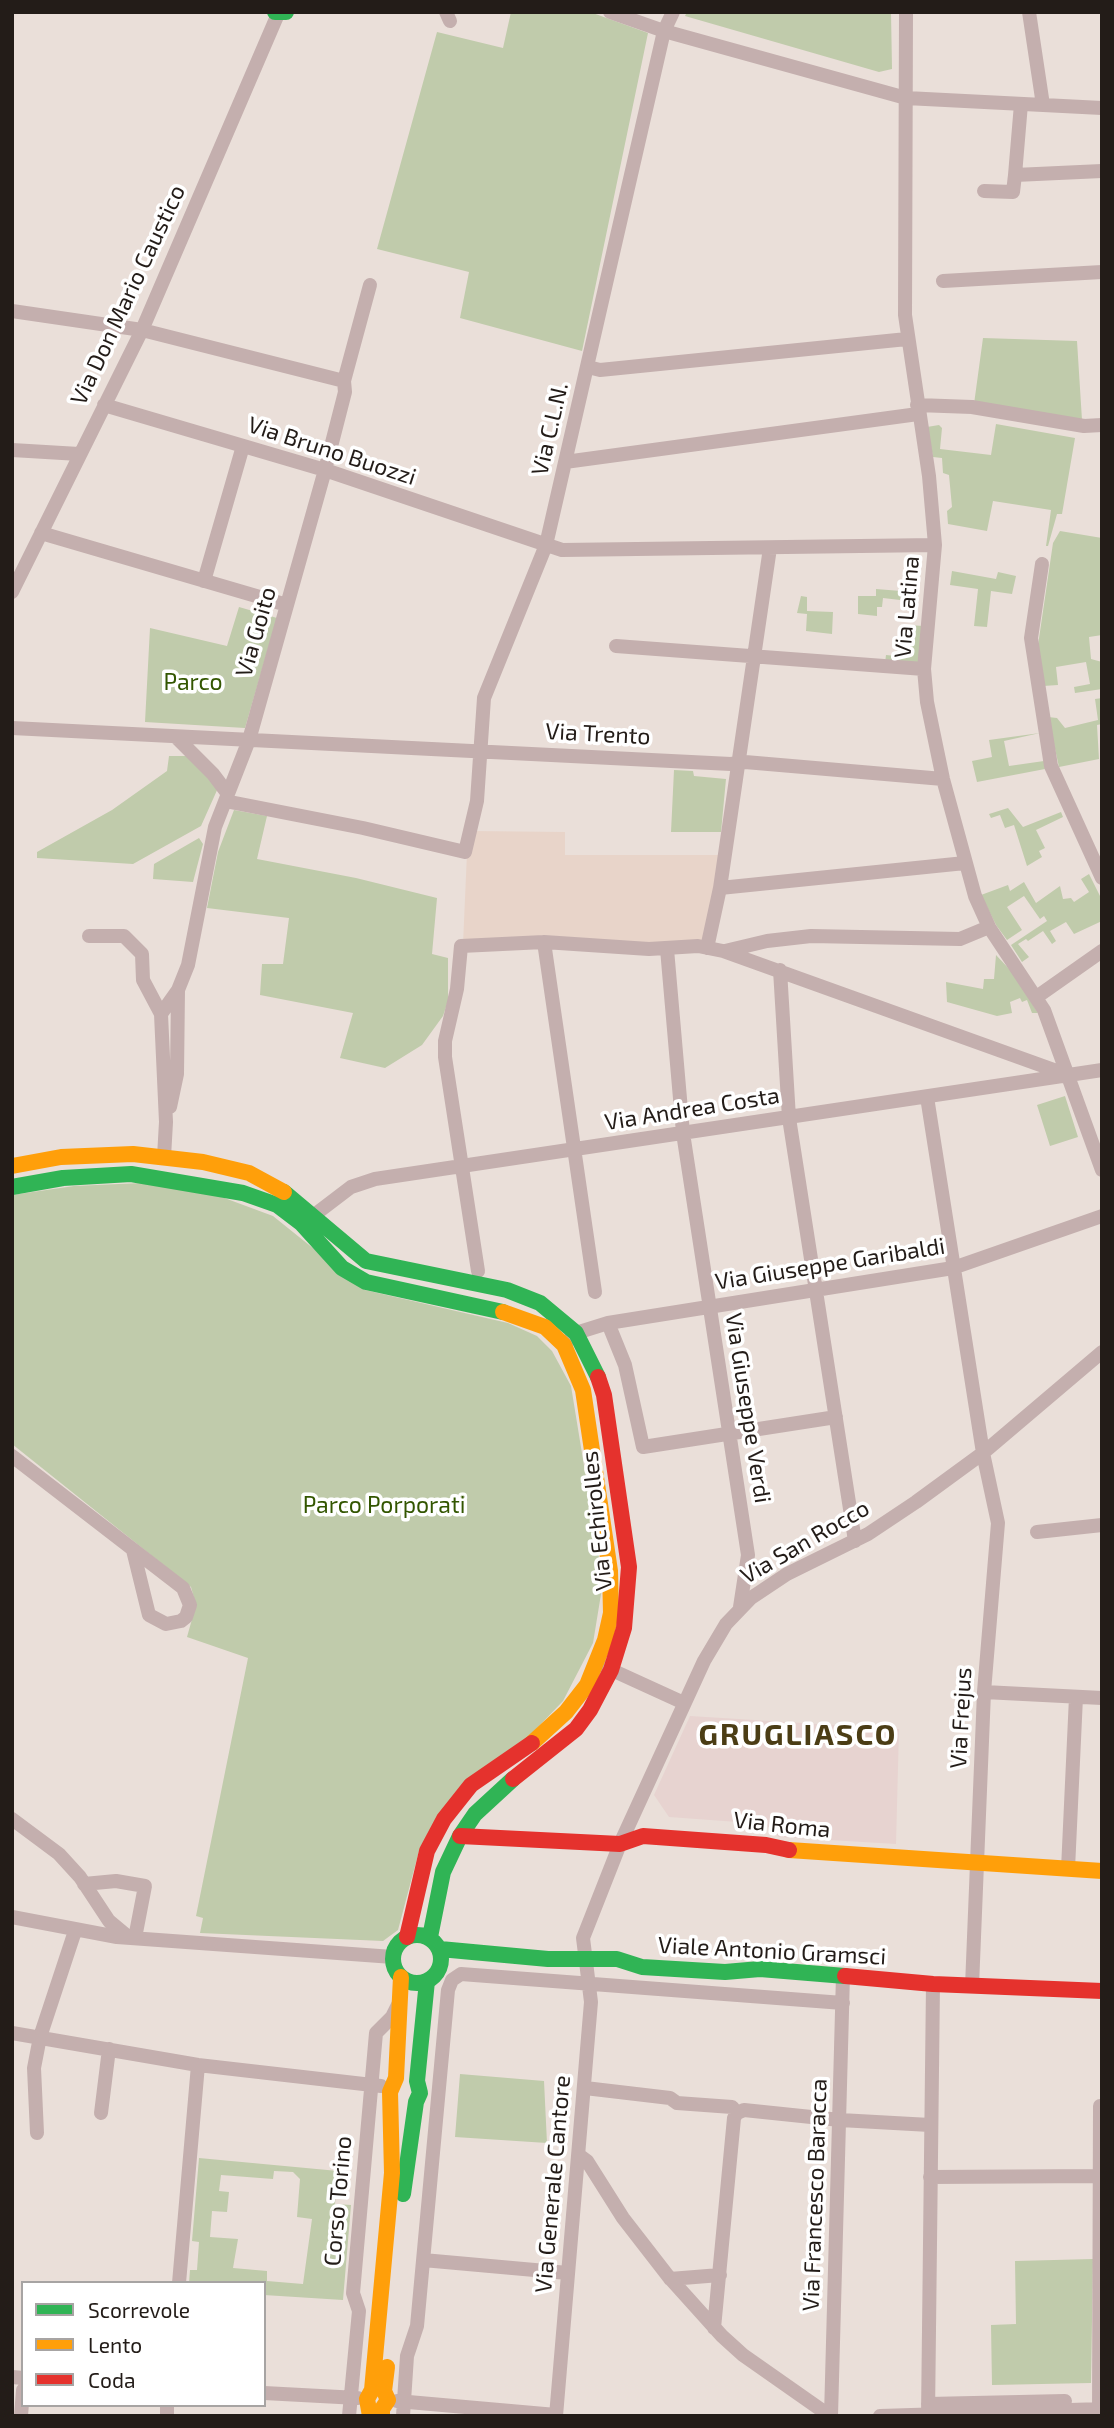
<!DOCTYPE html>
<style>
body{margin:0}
#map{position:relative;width:1114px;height:2428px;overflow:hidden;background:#eadfd9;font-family:"Exo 2",sans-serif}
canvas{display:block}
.frame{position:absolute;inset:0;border:14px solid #231c18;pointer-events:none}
.legend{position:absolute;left:21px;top:2281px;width:245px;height:126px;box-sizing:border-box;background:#fff;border:2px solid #a7a4a3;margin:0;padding:9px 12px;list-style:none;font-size:21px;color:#231c18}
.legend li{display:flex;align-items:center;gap:14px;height:35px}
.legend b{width:35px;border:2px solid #a7a4a3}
</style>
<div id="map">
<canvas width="1114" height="2428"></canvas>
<div class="frame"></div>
<ul class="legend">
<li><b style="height:9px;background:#30b455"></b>Scorrevole</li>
<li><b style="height:9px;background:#ff9f0a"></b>Lento</li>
<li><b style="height:9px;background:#e5322d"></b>Coda</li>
</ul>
</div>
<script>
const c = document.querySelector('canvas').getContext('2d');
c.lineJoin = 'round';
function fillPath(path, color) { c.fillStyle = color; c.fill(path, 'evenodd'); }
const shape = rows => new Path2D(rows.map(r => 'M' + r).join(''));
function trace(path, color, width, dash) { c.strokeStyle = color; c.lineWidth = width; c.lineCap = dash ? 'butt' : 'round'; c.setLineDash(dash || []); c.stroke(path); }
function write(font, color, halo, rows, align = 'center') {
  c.font = font + ' "Exo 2",sans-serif'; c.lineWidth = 7; c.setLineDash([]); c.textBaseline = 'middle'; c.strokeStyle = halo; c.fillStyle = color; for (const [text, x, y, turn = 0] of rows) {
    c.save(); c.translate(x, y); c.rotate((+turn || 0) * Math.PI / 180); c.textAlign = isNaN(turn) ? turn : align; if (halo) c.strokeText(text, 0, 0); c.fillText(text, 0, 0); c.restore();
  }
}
fillPath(shape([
 [471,831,565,832,565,855,723,855,707,946,463,944,467,853]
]), '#e8d4c9');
fillPath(shape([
 [690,1716,899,1729,896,1844,779,1837,765,1824,669,1817,654,1795]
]), '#e7d3d0');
fillPath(shape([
 [511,12,590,12,648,33,582,351,460,318,469,272,377,249,437,32,503,48],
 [687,12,891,12,892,69,879,72,685,16],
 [983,338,1077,341,1082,420,974,404],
 [996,424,1075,438,1062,514,1057,514,1048,546,1046,546,1051,510,993,501,987,531,948,524,947,511,952,507,949,475,943,473,942,458,933,457,927,427,939,425,942,428,940,449,991,455],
 [1060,531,1102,538,1102,635,1089,637,1091,659,1102,662,1102,689,1075,693,1074,687,1090,684,1086,662,1056,667,1058,685,1043,686,1037,652,1053,543],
 [952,571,996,579,998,572,1016,576,1012,594,991,591,987,627,974,626,978,589,950,585],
 [876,589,901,591,900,600,883,598,882,607,877,607,877,616,858,614,858,596,876,596],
 [801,596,807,597,807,611,833,612,832,634,806,631,807,614,797,613],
 [239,607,277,618,245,728,145,722,150,628,227,646],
 [908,625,923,626,919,663,885,663,886,655,896,656,897,649,906,650],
 [1102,698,1102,724,1097,725,1099,759,1059,767,1048,717,1057,718,1065,728,1098,720,1095,699],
 [1040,733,1004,741,1009,766,1044,761,1045,769,977,782,972,761,992,757,989,740],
 [169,756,186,756,218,788,201,826,133,864,37,858,37,852,112,810,167,771],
 [674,770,693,771,694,776,726,779,721,832,671,832],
 [1008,808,1023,827,1061,812,1063,817,1036,830,1045,848,1039,851,1042,857,1027,866,1014,825,1005,828,1000,815,991,818,989,814],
 [234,810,267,816,257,859,356,878,437,898,432,954,448,958,448,1001,443,1016,422,1045,385,1068,340,1058,353,1013,260,995,262,964,283,964,289,918,207,908,218,852],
 [199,838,203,844,193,882,153,879,154,864],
 [1089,874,1102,900,1102,921,1074,934,1066,922,1050,931,1056,941,1052,944,1043,931,1028,941,1026,939,1018,944,1029,957,1022,962,1011,945,1047,921,1044,916,1040,919,1024,896,1007,907,1022,930,1007,940,996,925,981,895,1008,885,1010,891,1024,882,1036,903,1060,886,1063,899,1071,898,1074,902,1089,892,1081,879],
 [996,955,1013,973,1038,1013,1032,1013,1027,1000,1022,1002,1020,998,1010,1002,1012,1013,997,1016,947,1002,946,982,983,989,984,979,994,979],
 [1065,1096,1078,1137,1050,1146,1037,1105],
 [141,1183,219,1196,273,1216,365,1290,508,1323,537,1336,552,1351,571,1386,603,1582,593,1643,563,1701,419,1851,398,1930,383,1941,200,1933,203,1918,196,1916,248,1658,187,1637,196,1605,191,1587,12,1444,12,1195,74,1186],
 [460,2074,544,2081,547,2143,455,2137],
 [199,2158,338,2171,335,2204,351,2205,343,2300,264,2295,264,2283,189,2283,190,2270,197,2270,199,2242,192,2241],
 [274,2171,293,2172,300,2179,297,2217,312,2219,303,2284,267,2281,267,2271,233,2268,238,2239,210,2237,212,2211,227,2212,229,2192,219,2191,221,2175,273,2179],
 [1093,2259,1091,2383,992,2385,991,2325,1016,2324,1015,2261]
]), '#c0cbab');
trace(shape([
 [446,12,450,21],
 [610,12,664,31,906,98,1102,108],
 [906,12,905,315,929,476,935,545,924,669,927,702,943,779,975,896,989,927,1044,1010,1102,1170],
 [1029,12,1043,105],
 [1021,104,1015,175,1102,171],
 [984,191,1013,192,1015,175],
 [943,281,1102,272],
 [12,311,142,330,344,381],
 [588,367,600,370,907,339],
 [104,405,325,470,562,550,935,545],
 [917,405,972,407,1084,426,1102,425],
 [12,450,79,454],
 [565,462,918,414],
 [41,533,287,605],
 [1042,564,1031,638,1051,766,1102,878],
 [204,581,243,446],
 [12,592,142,330,278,14],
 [616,646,924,669],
 [12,728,731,764,745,762,943,779],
 [176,737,213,774,228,794],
 [225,801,363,828,465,852,477,801,484,698,546,545,664,31,673,12],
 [720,888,965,863],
 [89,936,124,936,142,954,143,980,161,1014,166,1122,164,1157],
 [544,942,595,1292],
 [707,948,720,888,770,548],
 [667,949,683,1133,748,1555,740,1607],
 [725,951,767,941,811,936,960,939,989,927],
 [780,970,789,1118,855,1541],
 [1038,996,1102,951],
 [161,1014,178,990,188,965,215,827,249,740,325,470,345,392,344,381,370,285],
 [927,1097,983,1453,998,1523,984,1692,972,1986],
 [170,1107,177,1074,178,990],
 [309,1219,351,1187,375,1179,1102,1070],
 [478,1271,445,1057,445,1041,457,989,461,946,544,942,649,949,698,946,723,951,1068,1075],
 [608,1323,625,1365,643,1447,836,1417],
 [570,1339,576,1333,608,1323,953,1268,1102,1216],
 [12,1456,183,1588,190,1605,186,1617,181,1621,166,1624,149,1615,133,1550],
 [1037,1532,1102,1525],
 [603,1666,684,1703],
 [984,1692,1102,1698],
 [12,1819,59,1854,80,1877,109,1921,127,1936],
 [1068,1869,1076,1697],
 [84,1884,116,1881,145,1886,135,1938],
 [12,1917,117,1937,393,1957],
 [12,2033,198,2065,381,2086],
 [585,2088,670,2098,677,2103,732,2107,737,2113],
 [101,2113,109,2049],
 [737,2113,744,2110,840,2120,930,2125],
 [37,2133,34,2068,40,2037,75,1931],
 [579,2155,587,2161,623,2218,668,2276,722,2336,743,2355,830,2416],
 [930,2177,1102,2176],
 [423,2260,568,2273],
 [670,2279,720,2275],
 [179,2283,198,2065],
 [714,2328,734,2118,737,2113],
 [12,2377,23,2378],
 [264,2393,358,2398],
 [397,2401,556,2415],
 [928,2404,1065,2401],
 [21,2416,23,2390],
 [167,2416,167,2405],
 [349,2416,359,2311,353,2293,376,2033,392,2017,399,2003],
 [403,2416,407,2356,417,2326,448,1990,452,1980,461,1974,843,2003],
 [556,2416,591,2002,583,1938,620,1844,704,1661,726,1624,751,1598,787,1574,868,1534,916,1502,983,1453,1102,1352],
 [831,2416,843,1975],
 [880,2416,1102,2409],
 [928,2416,933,1984],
 [1099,2416,1100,2106]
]), '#c4afae', 14);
trace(shape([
 [275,12,286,12],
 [12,1187,63,1178,131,1174,243,1193,277,1205,302,1224,342,1268,366,1282,503,1312],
 [284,1192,366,1261,507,1290,540,1303,576,1333,598,1377],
 '393 1959a24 24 0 1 1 48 0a24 24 0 1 1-48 0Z',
 [430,1937,443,1872,460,1836,475,1814,513,1779],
 [440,1949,548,1959,617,1959,642,1967,725,1972,760,1969,845,1976],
 [403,2194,416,2102,420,2093,417,2081,427,1981]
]), '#30b455', 16);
trace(shape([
 [12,1166,61,1157,133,1154,203,1162,249,1173,284,1192],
 [503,1312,545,1327,564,1345,583,1390,610,1571,611,1613,605,1640,587,1685,566,1712,532,1743],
 [789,1850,1102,1871],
 [370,2416,367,2399,372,2390,392,2173,390,2092,396,2078,401,1977],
 [382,2416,382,2409,388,2400,384,2391,387,2367]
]), '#ff9f0a', 16);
trace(shape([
 [513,1779,576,1729,590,1710,611,1670,624,1628,629,1567,604,1395,598,1377],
 [460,1836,620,1844,643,1836,766,1845,789,1850],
 [407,1937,427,1851,444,1819,471,1785,532,1743],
 [845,1976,933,1984,1102,1991]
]), '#e5322d', 16);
write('23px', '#231c18', '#fff', [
 ["Via Don Mario Caustico",128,295,-65],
 ["Via C.L.N.",550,429,-77],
 ["Via Bruno Buozzi",332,451,18],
 ["Via Latina",907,607,-85],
 ["Via Goito",256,632,-74],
 ["Via Trento",598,734,3],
 ["Via Andrea Costa",692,1109,-9],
 ["Via Giuseppe Garibaldi",830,1264,-9],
 ["Via Giuseppe Verdi",748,1408,81],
 ["Via Echirolles",597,1521,-96],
 ["Via San Rocco",805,1542,-30],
 ["Via Frejus",961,1718,-87],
 ["Via Roma",782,1825,6],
 ["Viale Antonio Gramsci",772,1951,3],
 ["Via Generale Cantore",553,2184,-85],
 ["Via Francesco Baracca",815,2195,-88],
 ["Corso Torino",338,2201,-85]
]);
write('23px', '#335601', '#fff', [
 ["Parco",193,682],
 ["Parco Porporati",384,1505]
]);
c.letterSpacing = '2px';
write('bold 30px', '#4b3d15', '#fff', [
 ["GRUGLIASCO",798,1735]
]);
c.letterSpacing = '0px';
</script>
